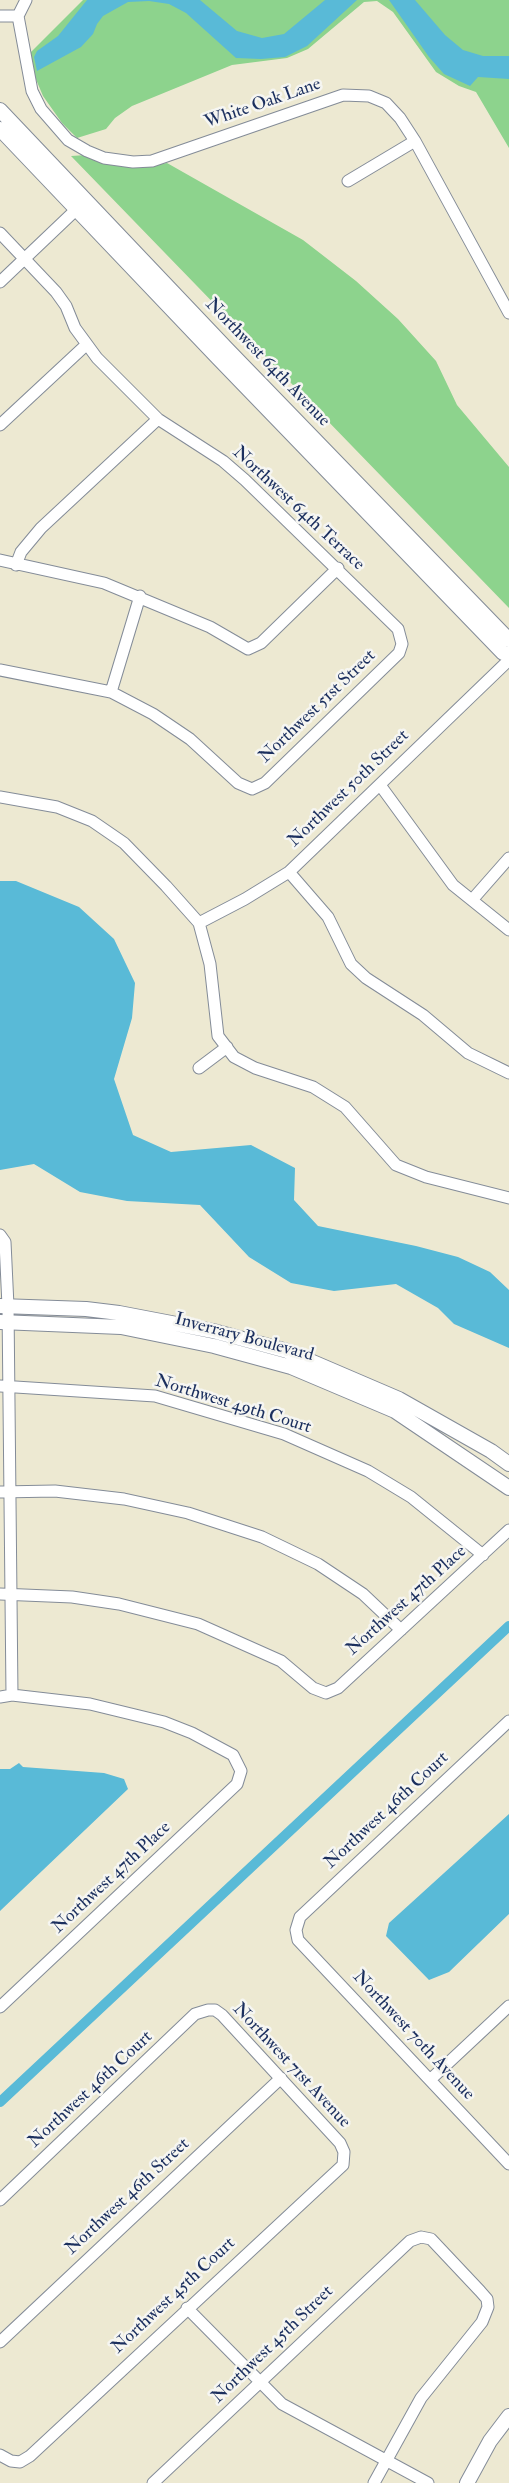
<!DOCTYPE html>
<style>
body{margin:0}
canvas{display:block;background:#ede9d2}
</style>
<canvas width="509" height="2483"></canvas>
<script>
const c = document.querySelector('canvas').getContext('2d');
c.lineJoin = 'round';
function fillPath(path, color) { c.fillStyle = color; c.fill(path, 'evenodd'); }
const shape = rows => new Path2D(rows.map(r => 'M' + r).join(''));
function trace(path, color, width, dash) { c.strokeStyle = color; c.lineWidth = width; c.lineCap = dash ? 'butt' : 'round'; c.setLineDash(dash || []); c.stroke(path); }
function write(font, color, halo, rows, align = 'center') {
  c.font = font + ' "IM FELL Double Pica",serif'; c.lineWidth = 5; c.setLineDash([]); c.textBaseline = 'middle'; c.strokeStyle = halo; c.fillStyle = color; for (const [text, x, y, turn = 0] of rows) {
    c.save(); c.translate(x, y); c.rotate((+turn || 0) * Math.PI / 180); c.textAlign = isNaN(turn) ? turn : align; if (halo) c.strokeText(text, 0, 0); c.fillText(text, 0, 0); c.restore();
  }
}
fillPath(shape([
 [83,0,509,0,509,148,476,92,459,86,436,72,393,12,377,1,364,2,308,49,287,58,232,65,132,106,115,118,106,129,77,138,62,123,43,96,35,77,30,53],
 [86,155,111,165,140,167,167,163,303,240,356,281,398,319,436,361,457,405,509,467,509,608,71,156]
]), '#8dd38d');
fillPath(shape([
 [87,0,200,0,237,31,262,38,284,34,325,0,357,0,307,46,285,57,261,59,236,58,186,13,169,4,149,1,128,2,103,16,97,24,93,34,81,47,37,71,34,57,37,51,58,36],
 [389,0,415,0,445,35,463,50,483,56,509,56,509,79,478,77,470,86,444,74,429,57],
 [0,881,16,881,79,907,114,939,135,983,132,1018,114,1079,133,1135,171,1152,251,1145,295,1168,294,1200,318,1226,416,1246,458,1257,490,1272,509,1290,509,1348,454,1324,438,1308,396,1284,334,1291,291,1283,249,1257,200,1205,127,1201,80,1192,34,1164,0,1170],
 [19,1763,23,1767,104,1773,124,1779,128,1789,0,1911,0,1769,10,1769],
 [509,1814,509,1914,449,1972,429,1980,386,1936,389,1923]
]), '#59bad7');
trace(shape([
 [0,2102,509,1626]
]), '#59bad7', 10);
const minor = shape([
 [26,0,18,16,32,91,41,109,68,140,87,151,104,158,133,162,152,161,343,95,369,96,386,103,400,118,415,141,509,313],
 [0,16,18,16],
 [348,181,415,141],
 [0,233,56,292,66,306,75,328,97,358,158,419,223,461,245,480,398,629,402,644,399,653,265,783,252,789,238,783,190,739,153,714,111,692,0,670],
 [0,282,82,204],
 [0,425,86,345],
 [0,560,104,583,210,627,248,649,261,643,338,568],
 [16,565,21,552,41,528,158,419],
 [111,692,140,596],
 [380,785,453,885,509,930],
 [0,797,57,807,92,821,124,843,166,886,199,923,210,964,218,1036,234,1057,255,1068,313,1087,345,1107,396,1165,426,1177,509,1198],
 [289,872,328,917,351,964,366,978,423,1015,468,1053,509,1073],
 [472,900,509,858],
 [199,923,245,899,289,872,509,660],
 [199,1068,227,1047],
 [0,1235,5,1242,8,1306,12,1695],
 [0,1386,155,1396,284,1434,368,1471,411,1497,483,1555],
 [0,1492,55,1491,124,1499,188,1513,262,1537,318,1564,363,1594,401,1630],
 [0,1594,72,1597,119,1604,198,1624,281,1661,313,1688,326,1693,338,1688,509,1530],
 [0,1697,12,1695,90,1704,164,1722,192,1733,233,1755,241,1771,237,1784,0,2007],
 [509,1721,300,1917,296,1930,298,1940,509,2164],
 [431,2079,509,2006],
 [0,2200,195,2014,208,2010,215,2010,222,2015,340,2143,344,2152,343,2165,30,2456,20,2462,11,2461,0,2455],
 [187,2308,282,2404,428,2483],
 [0,2342,281,2078],
 [153,2483,410,2241,421,2237,431,2239,480,2291,487,2299,488,2307,482,2322,421,2398,374,2483]
]);
const tertiary = shape([
 [0,110,227,349,509,640],
 [0,129,218,358,503,653,509,654],
 [0,1306,86,1309,119,1313,213,1331,287,1351,399,1399,491,1451,509,1464],
 [0,1322,121,1327,214,1346,291,1367,395,1411,509,1488],
 [467,2483,490,2441,509,2416]
]);
trace(minor, '#848c98', 13);
trace(tertiary, '#848c98', 16);
trace(minor, '#fff', 11);
trace(tertiary, '#fff', 14);
write('18px', '#1b2f5e', '#f6f6f2', [
 ["White Oak Lane",263,104,-19],
 ["Northwest 64th Avenue",267,363,46],
 ["Northwest 64th Terrace",298,509,43],
 ["Northwest 51st Street",318,707,-44],
 ["Northwest 50th Street",349,789,-44],
 ["Inverrary Boulevard",244,1338,15],
 ["Northwest 49th Court",233,1405,17],
 ["Northwest 47th Place",407,1601,-42],
 ["Northwest 46th Court",387,1811,-43],
 ["Northwest 47th Place",112,1878,-43],
 ["Northwest 70th Avenue",413,2036,47],
 ["Northwest 71st Avenue",291,2066,47],
 ["Northwest 46th Court",91,2090,-43],
 ["Northwest 46th Street",128,2197,-43],
 ["Northwest 45th Court",174,2296,-43],
 ["Northwest 45th Street",273,2345,-44]
]);
</script>
